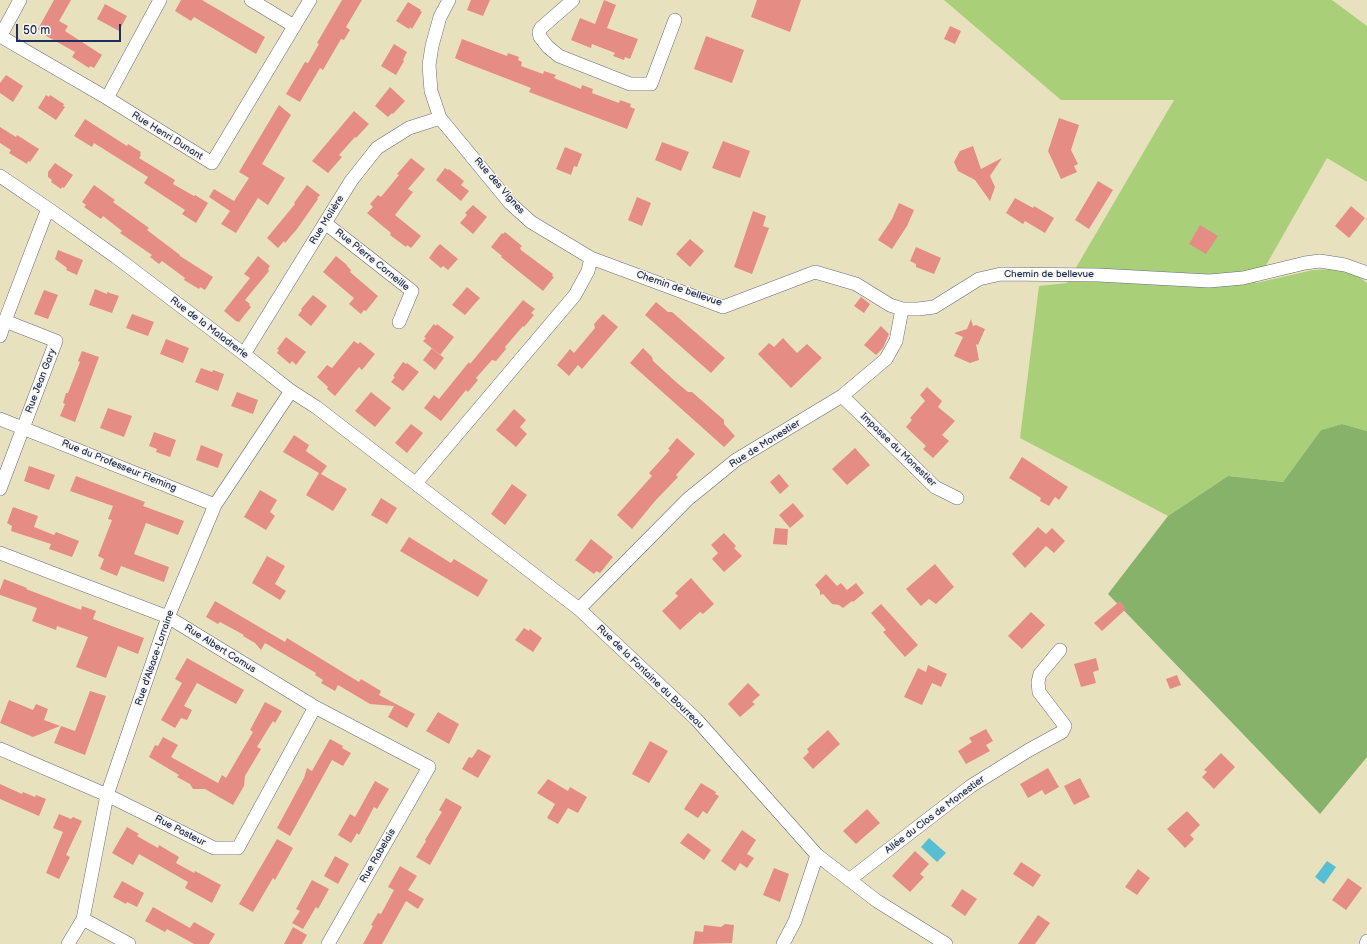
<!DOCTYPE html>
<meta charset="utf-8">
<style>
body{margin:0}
#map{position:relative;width:1367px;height:944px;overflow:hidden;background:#e8e1be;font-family:"Balsamiq Sans",sans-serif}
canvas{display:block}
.scale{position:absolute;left:16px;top:24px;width:105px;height:18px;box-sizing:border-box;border:2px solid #1b2f5e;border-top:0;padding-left:5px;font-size:12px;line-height:14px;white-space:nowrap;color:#1b2f5e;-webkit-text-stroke:3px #fbf7ec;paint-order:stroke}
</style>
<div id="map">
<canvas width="1367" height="944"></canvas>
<div class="scale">50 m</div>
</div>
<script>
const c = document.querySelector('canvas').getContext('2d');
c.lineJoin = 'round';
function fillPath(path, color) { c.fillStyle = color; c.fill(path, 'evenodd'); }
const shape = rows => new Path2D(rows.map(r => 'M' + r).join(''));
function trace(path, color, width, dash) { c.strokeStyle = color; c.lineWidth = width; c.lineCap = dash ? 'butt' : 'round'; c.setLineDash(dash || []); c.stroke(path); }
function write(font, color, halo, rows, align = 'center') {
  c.font = font + ' "Balsamiq Sans",sans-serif'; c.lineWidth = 3; c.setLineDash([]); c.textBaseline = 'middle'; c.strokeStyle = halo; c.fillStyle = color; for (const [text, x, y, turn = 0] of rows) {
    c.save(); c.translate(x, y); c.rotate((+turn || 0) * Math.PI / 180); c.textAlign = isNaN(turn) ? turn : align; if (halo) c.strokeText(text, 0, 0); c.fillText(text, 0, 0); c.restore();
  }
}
fillPath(shape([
 [944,0,1332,0,1367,26,1367,182,1327,158,1256,283,1313,270,1334,269,1358,276,1367,283,1367,431,1342,424,1321,430,1283,482,1228,476,1168,516,1020,438,1039,286,1067,283,1174,100,1061,100]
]), '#aacf79');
fillPath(shape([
 [1342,424,1367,431,1367,757,1320,814,1108,594,1168,516,1228,476,1283,482,1321,430]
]), '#87b269');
fillPath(shape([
 [929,838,946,853,937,862,921,847],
 [1327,861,1336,867,1324,884,1315,877]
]), '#56bfd3');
fillPath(shape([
 [54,0,71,0,59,21,68,26,65,31,102,55,94,68,90,66,89,68,72,57,75,52,41,33,42,32,38,29],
 [181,0,202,0,265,37,256,54,194,17,191,21,175,11],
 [342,0,362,0,346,27,350,30,344,40,341,39,323,70,320,68,300,102,286,94,305,62,308,63,319,44,317,43],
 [471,0,490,0,483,16,467,10],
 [604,0,616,5,607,28,638,39,630,59,625,57,624,60,613,56,615,53,592,44,591,48,571,40,580,18,595,24],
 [757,0,801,0,790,32,751,17],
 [408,2,421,10,420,11,422,12,412,29,410,27,409,29,396,21],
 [105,4,127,16,119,31,97,19],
 [950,26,961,31,955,44,944,39],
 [706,36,744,50,732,83,694,69],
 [462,39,507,56,508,53,519,57,518,60,522,62,521,66,543,74,544,71,556,75,554,78,581,89,582,85,593,89,592,93,619,103,620,100,631,104,630,107,635,109,627,129,529,92,531,88,461,61,455,58],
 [394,44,407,52,403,60,404,61,396,75,381,66],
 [6,75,23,86,13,102,0,93,0,83],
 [390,87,405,101,393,114,392,113,388,117,375,106],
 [46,95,49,97,50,95,64,104,63,106,65,107,56,120,38,108],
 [279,105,291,115,262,164,285,178,268,205,258,198,236,233,221,224,230,211,209,197,214,189,234,201,249,178,239,172],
 [354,111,369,124,356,138,355,137,339,155,342,157,328,173,312,161],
 [1059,118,1079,125,1071,150,1078,164,1074,166,1077,172,1061,179,1048,151],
 [85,119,127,146,128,144,141,152,140,154,141,155,139,158,175,180,173,184,194,196,195,195,208,203,196,223,182,214,185,210,144,183,148,177,94,143,92,147,74,136],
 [0,127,16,137,17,135,39,149,30,162,28,161,27,164,9,153,11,150,0,143],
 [723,141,750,151,740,178,712,168],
 [662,142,689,152,681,171,655,160],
 [973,146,981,169,1002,158,990,176,995,187,990,201,975,180,958,171,954,162,960,151],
 [565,147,582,154,577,167,574,166,571,175,556,169],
 [411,158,425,169,408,189,413,192,395,215,421,236,411,248,407,245,406,247,390,235,391,233,367,213,373,207,370,204,378,195,381,197,399,175,397,174],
 [55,163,73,175,64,188,62,187,61,189,51,182,52,180,48,177,48,172],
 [445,168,448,170,449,169,464,181,461,185,469,191,461,201,436,180],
 [1098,181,1113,190,1089,229,1075,220],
 [94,185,115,200,113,202,149,228,147,230,180,255,180,256,213,277,205,290,200,287,199,289,184,280,185,278,162,261,159,264,150,257,152,255,120,233,122,231,103,216,101,219,84,207,86,205,82,202],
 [307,185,320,195,317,198,318,199,297,229,285,243,284,241,278,248,267,238,295,204,294,203],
 [637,197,651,203,642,226,628,220],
 [1015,198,1033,208,1034,206,1054,218,1045,233,1025,221,1023,224,1006,213],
 [899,203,914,210,907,226,892,249,878,240,892,219],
 [473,205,487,217,473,234,460,223,467,215,465,213],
 [1351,206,1365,218,1349,238,1335,226],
 [753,211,766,216,763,226,769,228,752,274,734,267],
 [1200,225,1218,236,1206,254,1189,244],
 [505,232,522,246,520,248,521,250,553,274,552,276,554,277,543,291,501,257,502,256,491,247,502,233,503,234],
 [690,239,704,251,690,267,676,254],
 [440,244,458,259,448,270,443,266,441,268,429,258,436,248],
 [916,247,941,258,934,274,916,267,916,264,910,261],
 [58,250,83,260,77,275,66,270,67,268,55,259],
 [258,256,270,266,268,269,269,271,245,300,250,304,249,305,251,307,239,322,236,321,224,311,250,278,244,274],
 [336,256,347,265,347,266,351,270,350,272,378,296,366,311,364,310,361,314,349,304,354,298,323,272],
 [467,287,480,298,465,315,452,305],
 [95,289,107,294,107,292,119,296,112,313,89,305],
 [44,290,58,295,48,319,34,314],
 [313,295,327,306,311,326,298,315,302,310,301,309],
 [861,297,870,304,864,313,854,306],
 [523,300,535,309,531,313,534,315,524,327,523,326,505,347,506,349,496,361,492,360,476,378,478,380,468,392,466,390,441,421,424,408,434,395,439,399,469,362,470,364],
 [656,302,668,312,672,312,725,358,711,373,645,315],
 [132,314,154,322,148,336,126,328],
 [603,314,618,327,582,369,578,365,569,376,557,365,570,349,574,353,595,328,594,324],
 [971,319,973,326,976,325,985,329,978,345,976,344,979,360,970,363,954,356,963,337,954,333,967,329],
 [434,324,436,326,437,324,454,337,440,355,423,341,426,338,424,337],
 [881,326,889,334,883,348,876,355,864,345],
 [286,337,306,352,296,365,292,361,290,364,277,353,279,350,277,349],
 [783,338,797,353,807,344,822,358,791,388,758,354,769,343,774,347],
 [166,339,189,348,183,363,160,354],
 [354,341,358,344,360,342,375,354,362,370,359,367,335,396,327,389,328,387,317,377,327,365,332,368],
 [432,348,444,358,435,370,423,360],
 [643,348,652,357,653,361,676,382,688,392,692,392,724,420,724,424,735,436,724,447,630,363],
 [82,351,99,357,75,422,60,416,65,404,63,403,66,393,68,393,80,362,78,361],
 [403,362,406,364,407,363,419,372,403,391,391,382,395,377,393,376],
 [201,368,212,372,213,370,224,374,218,391,195,382],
 [927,387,942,401,938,407,955,421,942,435,949,441,933,458,923,449,926,446,906,427,912,420,910,418,925,401,920,395],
 [237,392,258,400,253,414,231,406],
 [371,392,391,408,375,427,355,411],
 [108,408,132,416,124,437,100,428],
 [514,409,526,420,520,427,527,434,516,447,496,430],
 [411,424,423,433,407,453,395,443],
 [154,432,176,440,170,457,156,452,157,449,149,446],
 [294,435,309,445,306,451,327,466,321,474,347,489,333,511,306,495,319,473,283,452],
 [677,438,695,454,676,475,678,477,655,501,632,529,617,515,652,476,649,473,670,450,668,449],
 [201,445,223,454,218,468,196,460],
 [855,448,870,465,847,485,832,469],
 [1022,457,1068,487,1059,500,1055,497,1049,506,1040,501,1041,498,1009,478],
 [29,466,55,475,49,490,24,481],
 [779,474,789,486,780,494,770,482],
 [76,476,145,502,143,506,184,521,178,535,146,523,134,554,169,567,164,582,121,566,117,576,100,569,104,559,98,556,112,520,108,519,113,506,70,491],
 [512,484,527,495,505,525,491,514],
 [260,490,277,500,270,512,275,516,266,530,244,517],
 [381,498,397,508,387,524,371,515],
 [793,503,804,516,790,528,779,515],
 [13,507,38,516,34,527,54,535,56,532,79,541,72,557,49,549,51,544,11,531,12,526,7,523],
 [1038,527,1046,534,1052,528,1065,541,1054,553,1046,546,1025,568,1012,554],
 [775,528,788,529,787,545,773,544],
 [724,533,736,546,734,548,742,556,724,572,712,559,718,553,711,545],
 [409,537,451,563,454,559,488,580,478,597,400,551],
 [591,539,613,557,600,573,596,571,594,574,575,560],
 [267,556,285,566,275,584,286,591,280,600,252,583],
 [935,564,954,587,936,604,929,599,921,606,906,589],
 [826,574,837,586,841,583,847,590,856,583,864,593,853,602,852,601,843,608,839,605,832,604,823,594,820,595,820,591,815,585],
 [691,578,714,604,703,614,700,612,680,630,662,611,678,596,675,593],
 [4,579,27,588,26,589,81,610,82,606,96,611,93,619,144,638,138,654,118,646,106,678,76,667,88,637,57,626,56,630,32,621,37,608,0,595,0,590],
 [215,601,285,642,287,638,359,682,361,679,381,691,379,695,415,714,407,728,388,717,394,706,370,704,338,685,335,691,321,683,323,680,315,675,316,673,265,643,261,650,255,643,243,636,244,635,220,622,218,624,206,617],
 [1120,601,1126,609,1102,631,1094,623],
 [881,604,918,645,905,657,883,632,886,630,871,613],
 [1031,612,1045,625,1022,649,1008,636],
 [524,628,529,631,530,629,542,638,533,652,515,640],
 [187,658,244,690,236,704,197,683,184,706,192,710,187,720,181,718,175,728,161,720,182,683,175,679],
 [1096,658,1099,670,1093,672,1096,683,1081,687,1074,664],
 [928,665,947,674,941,687,932,683,922,705,904,697,918,668,926,672],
 [1177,675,1181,685,1170,689,1166,679],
 [748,683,760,695,752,702,755,704,740,717,728,704],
 [90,691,106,696,85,755,54,743,61,726,75,731],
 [9,700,33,710,36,704,48,709,44,720,60,726,33,737,0,723],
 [265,702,282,711,275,723,273,721,257,747,261,749,245,776,244,786,233,805,205,789,193,789,190,784,177,777,179,775,149,757,155,745,158,746,163,737,178,745,171,757,218,783,222,775,226,778,253,732,250,730],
 [438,712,459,724,449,744,426,731],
 [986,729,993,741,986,745,990,751,966,764,958,751,972,742,969,738],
 [828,730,840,744,813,769,803,758,809,752,807,749],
 [330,739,343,746,342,748,351,753,343,766,332,760,290,836,277,828,304,778,307,768,312,771],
 [650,741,668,751,649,783,632,774],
 [478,749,491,756,478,778,462,769,469,757,472,758],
 [1221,753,1235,767,1214,789,1202,777,1207,772,1204,770],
 [1048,768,1059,787,1045,795,1042,790,1028,798,1020,784],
 [1080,778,1090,797,1074,805,1064,786],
 [548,779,568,791,570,787,587,797,578,813,568,808,558,824,547,818,555,804,537,793],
 [375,781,389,789,377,809,374,807,359,835,357,833,351,843,338,835,350,814,355,817],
 [701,783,716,792,715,794,719,796,707,814,703,811,698,818,684,809],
 [0,784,22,794,23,792,35,797,36,795,46,799,39,816,0,799],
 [446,798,462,807,430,865,416,857,426,841,425,840,442,812,439,810],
 [867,809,880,823,856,844,843,831],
 [1187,811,1200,825,1190,835,1194,839,1185,848,1167,829],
 [59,814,71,819,73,817,82,821,66,855,70,857,59,879,46,873,63,832,53,828],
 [127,827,139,834,137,836,158,848,159,845,179,857,176,863,194,873,195,871,221,885,212,903,185,888,188,882,139,854,133,865,112,853],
 [742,830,756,840,747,854,754,858,747,868,740,863,735,871,721,861],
 [688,833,711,850,704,860,680,843],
 [277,839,293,848,275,880,273,878,253,912,239,904],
 [915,851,929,864,920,874,924,877,910,892,892,876],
 [335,856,349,864,338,884,324,876],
 [1021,862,1041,875,1033,887,1013,874],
 [400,866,417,876,408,890,424,899,418,909,406,901,382,944,363,944,373,926,371,925,378,913,381,914,394,890,388,887],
 [774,868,789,874,780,902,763,895],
 [1138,869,1150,878,1137,895,1125,887],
 [1348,878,1362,888,1346,910,1332,900],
 [312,880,329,889,318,909,316,907,303,929,292,923,300,911,296,909],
 [122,881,144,893,137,907,127,902,126,904,113,897],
 [962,889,977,899,965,916,951,906],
 [153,907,190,928,194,922,215,934,209,944,194,944,167,929,165,932,145,921],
 [1038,915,1050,923,1035,944,1018,944],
 [725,924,734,925,732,943,693,944,695,931,703,932,704,925,721,927],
 [293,927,307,935,302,944,284,944]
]), '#e58d85');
const minor = shape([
 [251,0,294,26],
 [449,0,440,17,432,46,429,65,431,91,440,118,510,203,531,222,591,258,723,307,815,272,856,284,890,305,902,309,918,309,934,307,979,279,1001,274,1098,275,1209,281,1243,278,1305,263,1320,261,1345,265,1367,273],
 [573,0,541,28,539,32,540,37,548,47,559,56,630,84,651,84,675,20],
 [0,36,107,98,212,163,310,0],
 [0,37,20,0],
 [107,98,160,0],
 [0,176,50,210,116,257,244,354,291,391,316,407,579,609,696,719,817,855,877,901,946,944],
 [325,223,412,291,399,322],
 [5,321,45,216,50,210],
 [0,336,5,321,56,341,0,489],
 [244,354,351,181,377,148,409,128,440,118],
 [842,396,935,487,957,498],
 [0,419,215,505],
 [416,483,575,295,588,271,591,258],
 [0,553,168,617,315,707,429,767,328,944],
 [579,609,688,499,736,460,842,396,886,359,896,341,902,309],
 [0,749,107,795,214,848,238,848,315,707],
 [849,880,971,786,1029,750,1062,732,1065,726,1039,692,1038,682,1040,674,1060,650],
 [83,919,129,944],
 [68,944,83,919,107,795,168,617,215,505,291,391],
 [783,944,795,921,817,855],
 [1366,944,1367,941]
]);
trace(minor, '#636d80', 14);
trace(minor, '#fff', 13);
write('10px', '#1b2f5e', '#fbf7ec', [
 ["Rue Henri Dunant",167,136,32],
 ["Rue des Vignes",499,186,49],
 ["Rue Molière",327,220,-58],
 ["Rue Pierre Corneille",372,260,39],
 ["Chemin de bellevue",1049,274],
 ["Chemin de bellevue",679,289,19],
 ["Rue de la Maladrerie",209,328,37],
 ["Rue Jean Gary",41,381,-69],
 ["Rue de Monestier",765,444,-32],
 ["Impasse du Monestier",898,450,44],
 ["Rue du Professeur Fleming",119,466,22],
 ["Rue Albert Camus",220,649,32],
 ["Rue d'Alsace-Lorraine",155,658,-71],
 ["Rue de la Fontaine du Bourreau",650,677,44],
 ["Allée du Clos de Monestier",935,815,-37],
 ["Rue Pasteur",180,831,27],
 ["Rue Rabelais",378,856,-60]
]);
</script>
